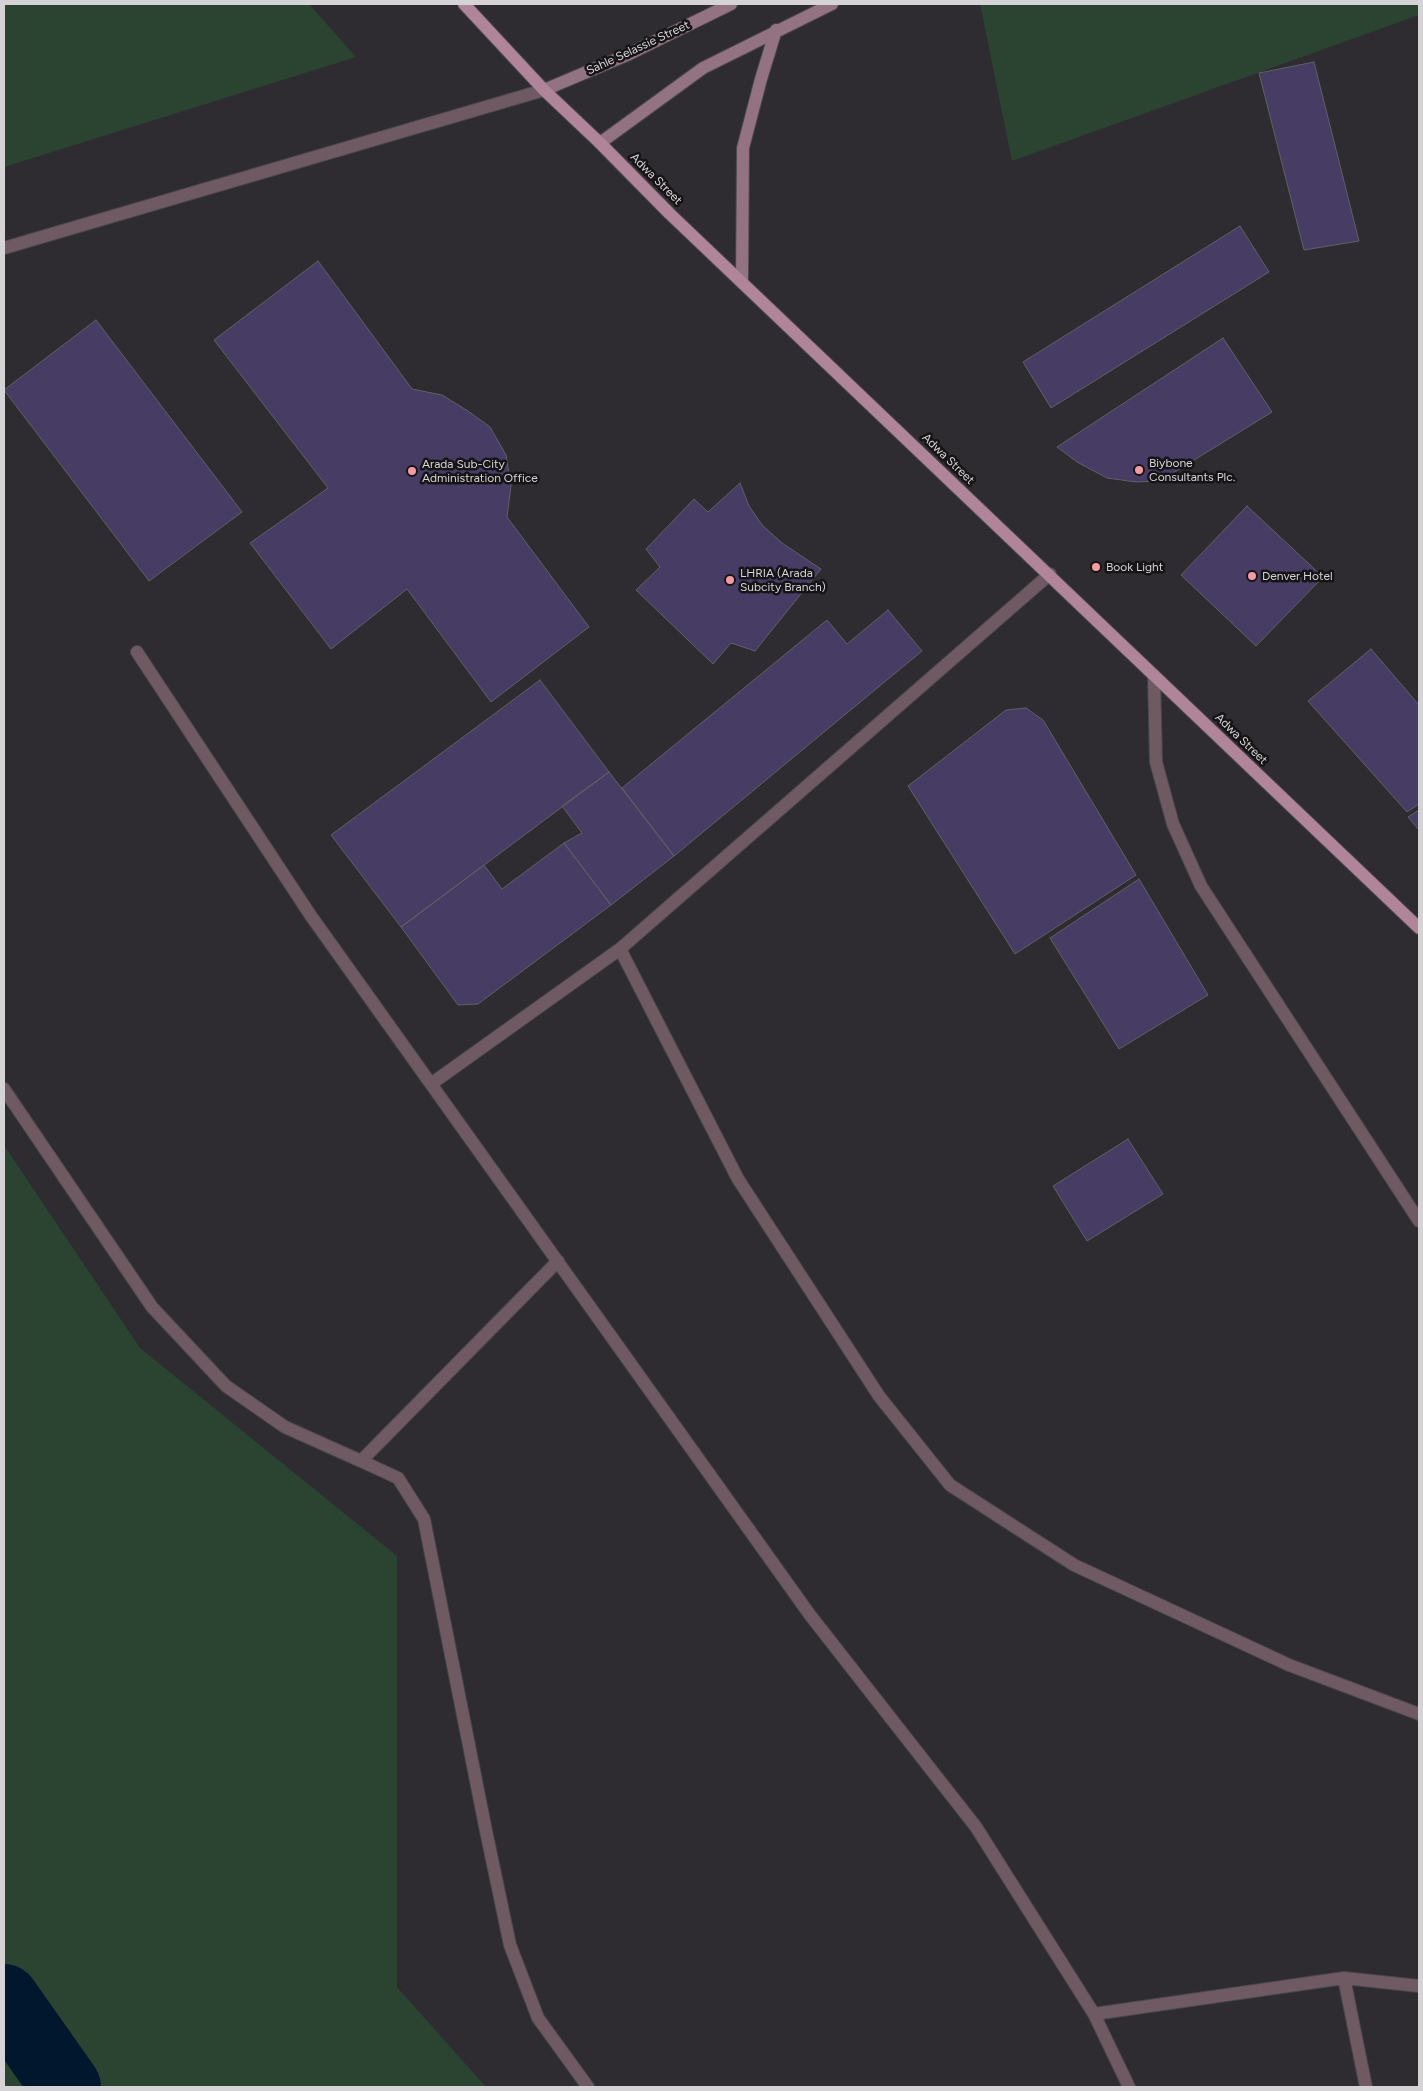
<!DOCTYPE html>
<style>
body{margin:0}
#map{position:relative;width:1423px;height:2091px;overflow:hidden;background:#2e2c30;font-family:Figtree,sans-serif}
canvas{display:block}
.frame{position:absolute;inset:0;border:5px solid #d5d3d6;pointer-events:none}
</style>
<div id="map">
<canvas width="1423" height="2091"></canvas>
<div class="frame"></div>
</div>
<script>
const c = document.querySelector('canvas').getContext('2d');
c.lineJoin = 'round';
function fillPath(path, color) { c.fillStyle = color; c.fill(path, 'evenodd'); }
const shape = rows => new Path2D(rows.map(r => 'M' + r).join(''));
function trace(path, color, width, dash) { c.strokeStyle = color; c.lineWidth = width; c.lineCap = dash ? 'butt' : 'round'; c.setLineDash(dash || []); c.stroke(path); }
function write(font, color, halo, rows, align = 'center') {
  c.font = font + ' Figtree,sans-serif'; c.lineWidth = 5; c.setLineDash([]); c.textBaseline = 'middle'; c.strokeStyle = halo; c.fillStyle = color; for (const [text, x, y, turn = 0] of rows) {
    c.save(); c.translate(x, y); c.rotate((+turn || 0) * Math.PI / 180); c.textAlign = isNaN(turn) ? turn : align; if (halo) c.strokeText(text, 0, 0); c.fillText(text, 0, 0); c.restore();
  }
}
fillPath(shape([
 [4,4,309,4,356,57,4,167],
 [980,4,1419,4,1419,15,1012,161],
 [4,1145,140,1348,397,1556,397,1987,486,2087,4,2087]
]), '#2b4331');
trace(shape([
 [4,1999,66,2087]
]), '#01172e', 70);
const building = shape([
 [1314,62,1359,241,1304,250,1259,73,1314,62],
 [1240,226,1269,272,1051,408,1023,362,1240,226],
 [318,261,412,389,442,395,468,411,490,427,506,455,511,486,507,517,589,627,491,702,407,589,331,649,250,543,328,488,214,340,318,261],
 [96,320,242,512,149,581,4,390,96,320],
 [1223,338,1272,412,1160,481,1136,482,1107,478,1077,462,1057,447,1223,338],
 [740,483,749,506,762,525,782,543,821,569,755,651,731,643,713,664,636,590,660,567,646,549,694,499,708,512,740,483],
 [1247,506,1323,577,1256,646,1181,575,1247,506],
 [888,610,922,651,674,856,622,788,827,620,847,644,888,610],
 [1371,649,1419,705,1419,804,1407,812,1308,701,1371,649],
 [540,680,609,772,401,927,331,835,540,680],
 [1026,708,1043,720,1136,875,1015,954,908,786,1006,710,1026,708],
 [609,772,674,856,611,905,564,843,582,833,562,806,609,772],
 [1419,810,1419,830,1408,817,1419,810],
 [564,843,611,905,478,1004,458,1005,401,927,484,865,502,889,564,843],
 [1139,879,1208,995,1119,1049,1050,938,1139,879],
 [1128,1139,1163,1194,1087,1241,1053,1186,1128,1139]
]);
fillPath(building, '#473c64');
trace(building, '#616065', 1);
const minor = shape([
 [4,248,544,90],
 [137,652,311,916,810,1615,976,1827,1094,2014,1129,2087],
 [620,949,738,1179,879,1396,950,1485,1074,1565,1289,1665,1419,1714],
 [431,1084,620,949,1050,574],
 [4,1089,152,1307,226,1386,285,1427,361,1461],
 [558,1261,361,1461,398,1478,424,1519,485,1826,510,1945,538,2018,588,2087],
 [1344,1978,1366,2087],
 [1094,2014,1344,1978,1419,1986]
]);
const tertiary = shape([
 [1154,675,1156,762,1173,824,1201,886,1419,1221]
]);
const secondary = shape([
 [544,90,627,55,731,4],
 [600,143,703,68,832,4],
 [742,282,743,148,761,79,776,30]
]);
const primary = shape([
 [464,4,544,90,600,143,670,214,1419,928]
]);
trace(minor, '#49474b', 14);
trace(tertiary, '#49474b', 14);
trace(secondary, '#49474b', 14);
trace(primary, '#49474b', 14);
trace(minor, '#6f5a63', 12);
trace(tertiary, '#6f5a63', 12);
trace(secondary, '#937281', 12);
trace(primary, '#b08599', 12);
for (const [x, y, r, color] of [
 [1139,470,5,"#f49aa2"],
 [412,471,5,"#f49aa2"],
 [1096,567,5,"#f49aa2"],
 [1252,576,5,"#f49aa2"],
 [730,580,5,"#f49aa2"]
]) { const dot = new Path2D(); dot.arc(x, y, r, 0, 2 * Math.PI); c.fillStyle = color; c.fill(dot); trace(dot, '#161416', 2); }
write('12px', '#d5d3d6', '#161416', [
 ["Sahle Selassie Street",638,48,-25],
 ["Adwa Street",656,179,45],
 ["Adwa Street",948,459,44],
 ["Adwa Street",1241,739,44]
]);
write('12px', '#d5d3d6', '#161416', [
 ["Biybone",1149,463],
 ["Consultants Plc.",1149,477],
 ["Arada Sub-City",422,464],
 ["Administration Office",422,478],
 ["Book Light",1106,567],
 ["LHRIA (Arada",740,573],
 ["Subcity Branch)",740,587],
 ["Denver Hotel",1262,576]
], 'left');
</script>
